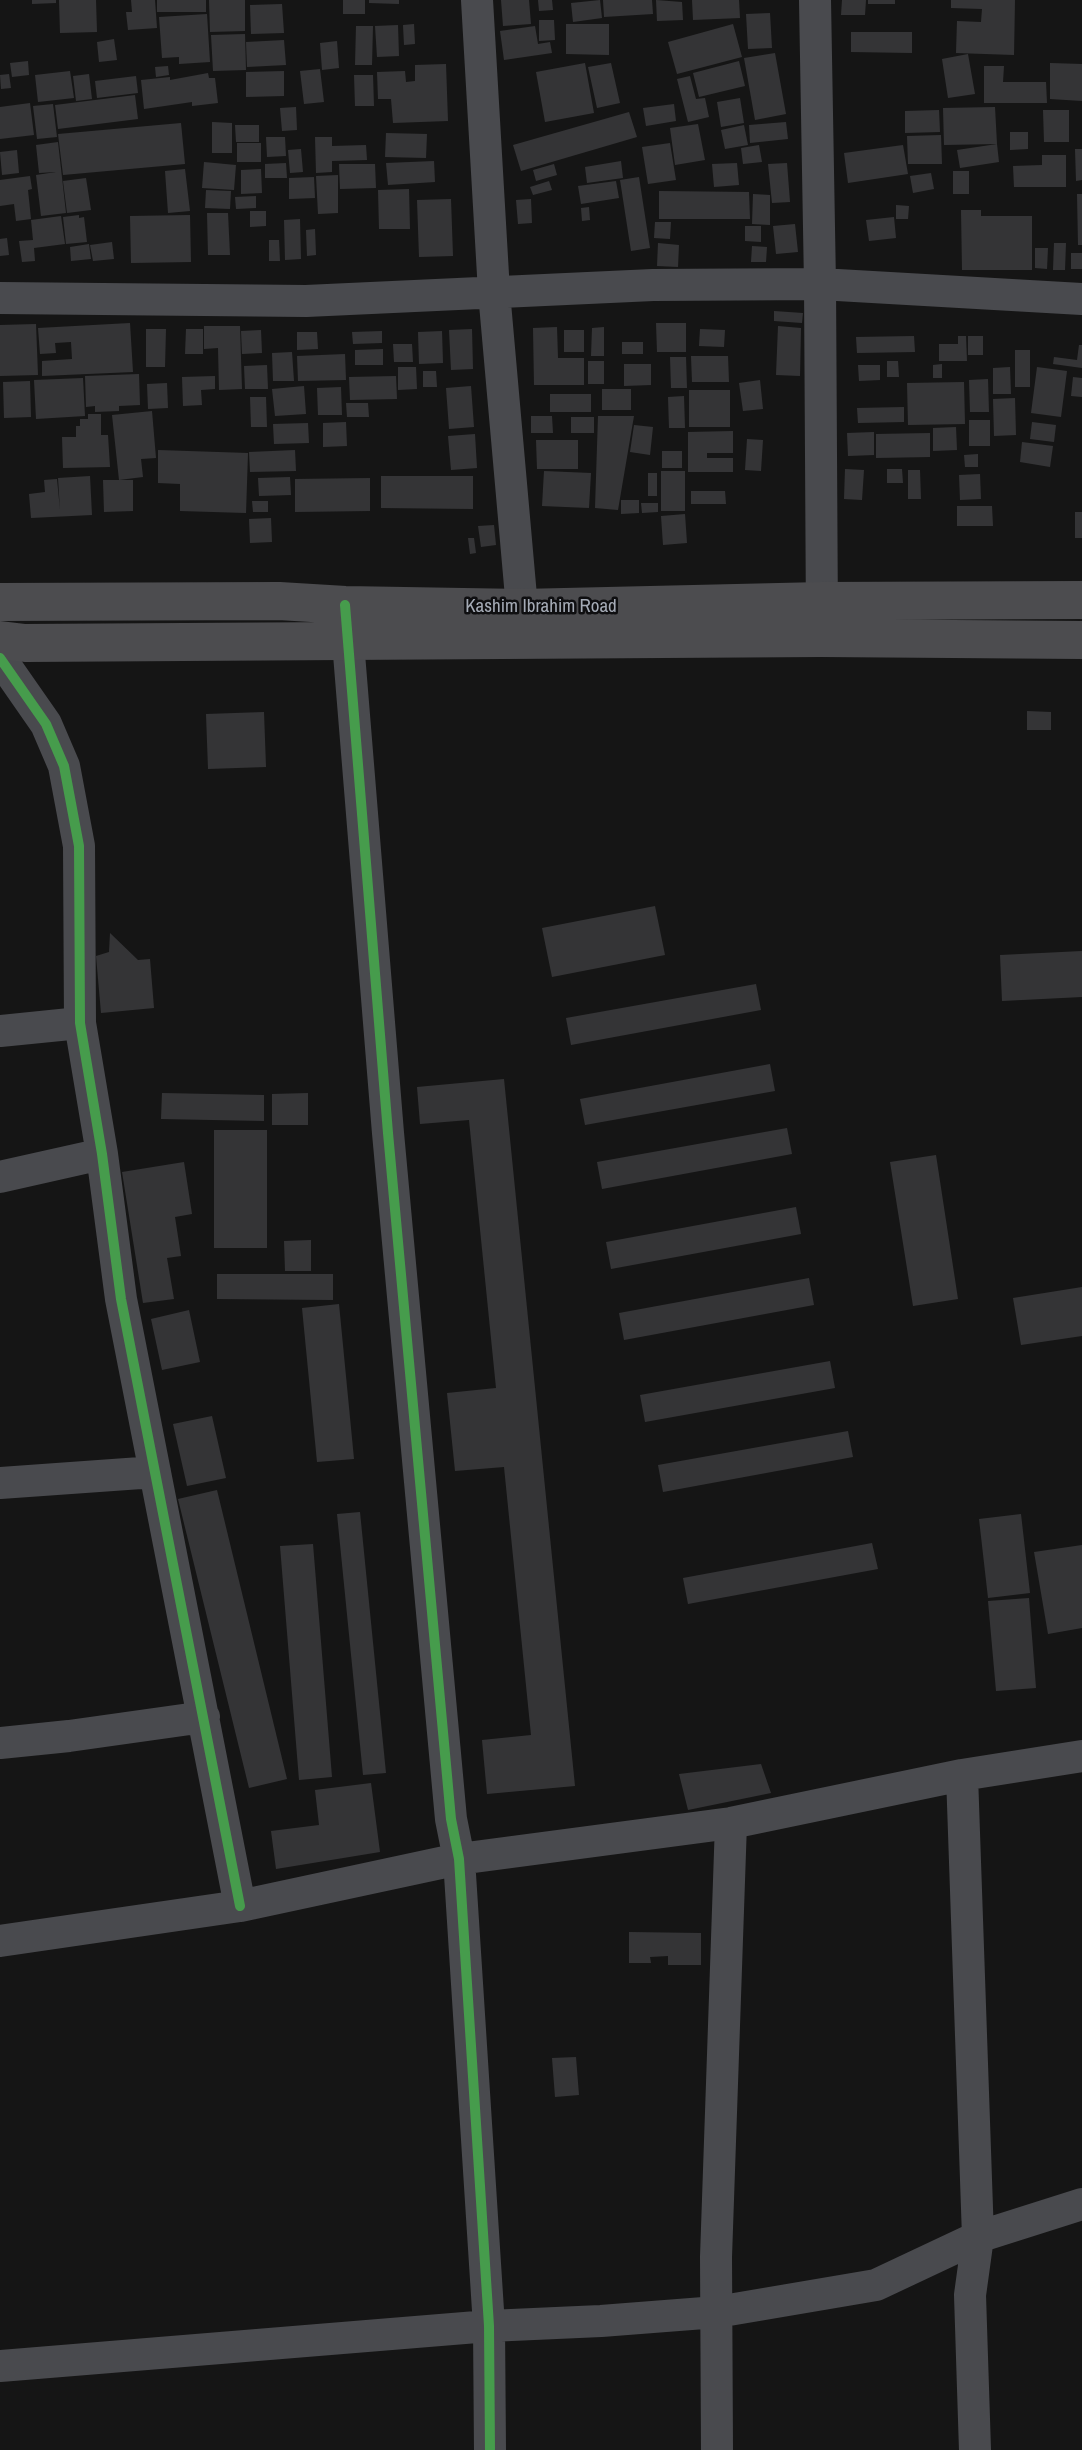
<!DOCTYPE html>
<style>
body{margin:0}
canvas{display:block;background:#151515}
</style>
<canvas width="1082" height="2450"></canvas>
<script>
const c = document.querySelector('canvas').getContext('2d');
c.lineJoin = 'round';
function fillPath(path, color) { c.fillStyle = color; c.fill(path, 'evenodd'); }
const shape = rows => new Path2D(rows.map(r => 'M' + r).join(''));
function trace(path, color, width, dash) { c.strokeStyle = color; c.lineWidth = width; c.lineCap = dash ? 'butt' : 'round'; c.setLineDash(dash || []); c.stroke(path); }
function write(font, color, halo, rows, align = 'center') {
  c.font = font + ' "Archivo Narrow",sans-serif'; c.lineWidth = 5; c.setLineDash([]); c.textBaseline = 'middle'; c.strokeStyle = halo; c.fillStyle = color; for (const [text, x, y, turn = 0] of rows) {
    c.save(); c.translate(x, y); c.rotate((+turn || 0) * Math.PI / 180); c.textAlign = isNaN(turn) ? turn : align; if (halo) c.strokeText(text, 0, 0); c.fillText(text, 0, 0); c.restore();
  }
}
fillPath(shape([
 [32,0,56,0,56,3,32,4],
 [59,0,96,0,97,32,60,33],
 [131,0,155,0,157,28,128,30,126,12,132,12],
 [157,0,206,0,206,12,157,12],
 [209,0,245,0,245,31,210,32],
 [343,0,365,0,365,14,343,14],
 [369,0,399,0,399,4,369,3],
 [501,0,529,0,531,24,503,26],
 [538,0,552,0,553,10,539,11],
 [600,0,602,18,573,22,571,3],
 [603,0,652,0,653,14,604,17],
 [656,0,682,2,683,20,657,21],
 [692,0,739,0,740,18,693,20],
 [842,0,866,0,865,15,841,15],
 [868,0,895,0,895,4,868,4],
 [951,0,1015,0,1014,55,956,53,957,21,981,22,982,9,951,8],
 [282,4,284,33,251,34,250,5],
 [770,13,772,48,748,49,746,14],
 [207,14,210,62,179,64,179,57,162,58,159,17],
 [539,20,554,20,555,40,539,41],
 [414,24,415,44,404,45,403,25],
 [566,24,609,24,609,55,566,54],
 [733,24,742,57,677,74,668,42],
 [398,25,399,56,377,57,375,26],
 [356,26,373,26,372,65,355,65],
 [535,26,538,44,550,42,552,53,504,60,500,31],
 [851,32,912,32,912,53,851,52],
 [245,34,246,70,213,71,211,35],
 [114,39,117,60,99,62,97,42],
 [284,40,286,65,247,67,246,42],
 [337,41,339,68,322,70,320,43],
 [775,53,786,114,755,120,744,58],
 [968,54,975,94,948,98,942,59],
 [28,61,29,75,12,77,10,63],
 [739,61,745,86,699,97,693,73],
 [585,63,594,113,545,122,536,72],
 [611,63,620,103,597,108,588,67],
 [1050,63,1082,64,1082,101,1050,99],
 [446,64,448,121,393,123,391,99,378,99,377,72,405,71,406,82,415,81,415,65],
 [168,66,169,75,156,77,155,67],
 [984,66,1004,66,1003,82,1046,82,1047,103,984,103],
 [320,69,324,102,304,104,300,71],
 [70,71,74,98,38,102,35,75],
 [284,71,284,96,246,97,246,72],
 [208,73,209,78,215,78,218,103,192,106,192,102,144,109,141,80,170,77,170,80],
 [9,74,11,88,1,89,0,75],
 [89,74,92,99,76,101,73,76],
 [354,75,373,75,374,106,355,106],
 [136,76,138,93,97,98,95,81],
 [690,76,696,99,705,98,709,117,688,122,677,79],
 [135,95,138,119,58,129,55,105],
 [740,98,744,123,721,127,717,102],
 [30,103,34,135,0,139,0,107],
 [53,104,57,137,37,139,33,106],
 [674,104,676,121,646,126,643,108],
 [296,107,297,130,282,131,280,108],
 [995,107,997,144,944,145,943,108],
 [939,110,940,132,905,133,905,111],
 [1043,110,1069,110,1069,142,1044,142],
 [629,112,637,137,521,171,513,145],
 [212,122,232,123,232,153,212,153],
 [786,122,788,139,750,143,749,125],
 [181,123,185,164,63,175,58,134],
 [698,124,705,160,675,165,670,128],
 [235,125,259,125,259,142,236,142],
 [744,125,748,145,725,149,721,130],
 [1010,132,1028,132,1028,149,1010,150],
 [386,133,427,134,426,158,385,157],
 [941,135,942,164,908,164,907,136],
 [266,137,285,137,286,156,267,157],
 [315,137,332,137,332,146,366,145,367,160,332,161,332,172,316,173],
 [58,142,66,213,41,216,36,175,56,172,39,173,36,145],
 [237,143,261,143,261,162,237,162],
 [670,143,676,180,648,184,642,147],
 [997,144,999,162,960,168,957,150],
 [759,145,762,162,743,164,741,148],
 [903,145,908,174,848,183,844,153],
 [301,149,303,172,290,173,288,150],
 [1075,149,1082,149,1082,180,1076,181],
 [17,150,19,173,2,175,0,152],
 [1042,155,1066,155,1066,187,1014,187,1013,166,1042,165],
 [434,161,435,182,388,185,386,163],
 [621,161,623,178,587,183,585,167],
 [204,162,236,165,234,190,202,188],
 [286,163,287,178,265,178,265,164],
 [737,163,739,185,714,187,712,164],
 [787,163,790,202,772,203,768,164],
 [339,164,375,164,376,188,340,189],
 [554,164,557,175,536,181,533,170],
 [185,169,190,211,168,213,165,171],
 [261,169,262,193,241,194,241,170],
 [953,171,969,171,969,194,953,194],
 [931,173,934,189,913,193,910,176],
 [338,175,338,213,318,214,316,176],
 [30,176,32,189,28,190,31,219,16,221,14,204,0,206,0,180],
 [314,177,315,198,289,199,289,178],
 [639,177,650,248,631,251,620,180],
 [86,178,91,210,67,213,63,181],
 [549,181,552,190,533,195,530,187],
 [616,181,619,198,581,204,578,186],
 [409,189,410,229,379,229,378,190],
 [206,190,231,191,230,209,205,208],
 [659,191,749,192,750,219,659,219],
 [753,194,770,195,770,225,752,224],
 [1077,194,1082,194,1082,245,1078,245],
 [256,196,256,208,236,209,235,197],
 [451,199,453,256,419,257,417,200],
 [531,199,532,223,518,224,516,200],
 [896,205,909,206,908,219,896,219],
 [589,207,590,220,582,221,581,208],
 [961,210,981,210,981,216,1032,216,1032,270,962,270],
 [250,211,266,211,266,226,250,227],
 [207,213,228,213,230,255,208,255],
 [79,215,79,218,84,217,87,242,66,244,63,217],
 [190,215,191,262,131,263,130,216],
 [61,216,65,244,34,248,35,261,22,262,19,241,33,240,31,220],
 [894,217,896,238,869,241,866,220],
 [300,219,301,259,285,260,284,220],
 [655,222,671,222,670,239,654,238],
 [795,224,798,252,776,254,773,226],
 [745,226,761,226,761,242,745,241],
 [315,229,316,255,307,256,306,230],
 [7,238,9,255,0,256,0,239],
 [269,240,279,240,280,261,269,261],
 [112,242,114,259,93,261,90,245],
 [658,243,679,245,678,267,657,266],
 [1054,243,1066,243,1065,270,1053,270],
 [89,244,91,259,71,261,70,247],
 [752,246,767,247,766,262,751,262],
 [1035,248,1048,248,1047,269,1035,268],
 [1071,253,1082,253,1082,269,1071,269],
 [774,311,803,313,802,323,774,321],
 [130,323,133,372,42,376,42,361,72,359,71,342,55,343,56,353,40,354,38,328],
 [656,323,686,323,686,352,657,352],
 [36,324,38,375,0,376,0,325],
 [204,326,240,326,242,389,219,390,218,348,204,349],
 [778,326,801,328,800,376,776,375],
 [557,327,558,358,584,358,584,385,534,385,533,328],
 [604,327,604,356,591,356,592,328],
 [146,329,166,329,165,367,146,367],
 [186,329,203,329,203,354,185,354],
 [472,329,473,369,451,370,449,330],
 [700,329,725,330,724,347,699,346],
 [261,330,262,353,242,354,241,331],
 [564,330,584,330,584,352,564,352],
 [382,331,382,343,353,344,352,332],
 [442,331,443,363,419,364,418,332],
 [297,332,317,332,318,349,297,350],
 [914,336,915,352,857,353,856,337],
 [958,336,966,336,967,361,939,361,939,344,958,344],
 [968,336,983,336,983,355,968,355],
 [622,342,643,342,643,354,622,354],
 [393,344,412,344,413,362,394,362],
 [1079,345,1082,345,1082,368,1053,364,1054,357,1077,360],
 [383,349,383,365,355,365,355,350],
 [1015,350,1030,350,1030,387,1015,387],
 [292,352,294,381,273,381,272,353],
 [345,354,346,380,298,381,297,356],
 [691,356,728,356,729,382,692,382],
 [670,357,686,357,687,388,671,388],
 [588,361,604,361,604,384,588,384],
 [887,361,898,361,899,377,887,377],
 [624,364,651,364,651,385,624,386],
 [942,364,942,378,933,378,933,365],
 [267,365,268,389,245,389,244,366],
 [858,365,880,365,880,380,859,381],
 [398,367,416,367,417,389,398,390],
 [1010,367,1011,394,993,394,993,368],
 [1037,367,1067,371,1061,417,1031,413],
 [423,371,436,371,437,387,423,387],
 [139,374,140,405,119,406,119,411,95,412,95,406,86,407,85,376],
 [215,376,215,389,201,390,202,405,183,406,182,377],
 [396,376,397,399,350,400,349,377],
 [1073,377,1082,378,1082,397,1071,396],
 [83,378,85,416,36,419,34,380],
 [988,379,989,412,970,412,969,380],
 [760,380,763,409,743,411,739,383],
 [30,381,31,417,4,418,3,382],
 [964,382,965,424,908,425,907,383],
 [167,383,168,408,148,409,147,384],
 [304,386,306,414,275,416,272,389],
 [471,386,474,427,449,429,446,388],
 [341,387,342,415,318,415,317,388],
 [602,389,631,389,631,410,602,410],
 [689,390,730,390,730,427,689,427],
 [550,394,591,394,591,412,550,412],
 [684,396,685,428,669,428,668,397],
 [250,397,266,397,267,427,251,427],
 [1015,398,1016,435,994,436,993,399],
 [346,403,368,403,369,417,347,417],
 [904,407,904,422,858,423,857,408],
 [152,411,156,458,141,459,143,477,119,480,112,415],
 [88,414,101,414,101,435,108,435,110,467,63,468,62,437,76,437,76,426,80,426,80,419,88,419],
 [531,416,552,416,553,433,531,433],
 [598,416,634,416,618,510,595,508],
 [571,417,594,417,594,433,571,433],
 [969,420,990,420,990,446,969,446],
 [346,422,347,446,323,447,323,423],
 [1032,422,1056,425,1054,442,1030,439],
 [308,423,309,443,274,444,273,424],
 [634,425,653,427,650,455,630,452],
 [956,427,957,450,933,451,933,428],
 [733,431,733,453,707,453,707,458,733,458,733,472,688,472,688,432],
 [874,432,874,455,848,456,847,433],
 [930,433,930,457,876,458,876,434],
 [475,434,477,468,451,470,448,436],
 [747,439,763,440,761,471,745,470],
 [536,440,578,440,578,469,537,469],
 [1022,442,1053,446,1050,467,1020,462],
 [158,450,248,453,246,513,180,511,180,484,158,483],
 [295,450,296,471,250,472,249,452],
 [662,451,682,451,682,468,662,468],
 [978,454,978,467,965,467,964,455],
 [845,469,864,470,862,500,844,499],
 [887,469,902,469,903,483,887,483],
 [908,470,920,470,921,499,908,499],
 [544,471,591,473,589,508,542,506],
 [661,471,685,471,685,511,661,511],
 [648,473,657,473,657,496,648,496],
 [980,474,981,499,960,500,959,475],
 [90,476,92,515,31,518,29,494,45,492,44,480,57,479,60,510,58,478],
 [381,476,473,476,473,509,381,508],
 [290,477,291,495,259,496,258,478],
 [370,478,370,511,295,512,295,479],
 [103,480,133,480,133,511,104,512],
 [691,491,725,491,726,504,691,504],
 [621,500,639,500,639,513,621,514],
 [252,501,268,501,268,512,253,512],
 [641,503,658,503,658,512,642,513],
 [957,506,992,506,993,526,957,526],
 [1075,512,1082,512,1082,538,1075,538],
 [685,514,687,543,663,545,661,516],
 [271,518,272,542,250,543,249,519],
 [494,525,496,545,481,547,478,526],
 [468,538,474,538,476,553,470,554],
 [1027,711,1051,712,1051,730,1027,730],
 [264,712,266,767,208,769,206,714],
 [655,906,665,955,552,977,542,928],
 [110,933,138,960,150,959,154,1008,101,1013,96,956,109,952],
 [1082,951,1082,997,1002,1001,1000,955],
 [756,984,761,1010,571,1045,566,1018],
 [770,1064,775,1091,585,1125,580,1099],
 [504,1079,575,1786,487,1794,482,1740,531,1735,504,1467,455,1471,447,1393,496,1388,469,1120,420,1124,417,1087],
 [162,1093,264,1095,264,1121,161,1119],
 [308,1093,308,1125,272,1125,272,1094],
 [787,1128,792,1154,602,1189,597,1162],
 [214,1130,267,1130,267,1248,214,1248],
 [936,1155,958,1299,913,1306,890,1162],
 [184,1162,192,1214,175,1217,181,1256,167,1258,174,1299,143,1303,122,1172],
 [796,1207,801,1234,611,1269,606,1242],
 [311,1240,311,1271,285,1271,284,1241],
 [217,1274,333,1274,333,1300,217,1299],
 [809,1278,814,1305,624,1340,619,1313],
 [1082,1287,1082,1336,1021,1345,1013,1298],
 [339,1304,354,1459,317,1462,302,1308],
 [189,1310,200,1362,162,1370,151,1319],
 [830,1361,835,1388,645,1422,640,1395],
 [212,1416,226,1478,187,1486,173,1424],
 [848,1431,853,1457,663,1492,658,1465],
 [217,1490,287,1779,249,1788,178,1499],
 [360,1512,386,1773,363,1775,337,1514],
 [1021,1514,1030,1593,988,1598,979,1519],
 [872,1543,878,1569,688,1604,683,1578],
 [313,1544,332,1777,299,1780,280,1546],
 [1082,1545,1082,1628,1048,1634,1034,1552],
 [1029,1598,1036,1688,996,1691,988,1601],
 [761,1764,771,1793,688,1810,679,1774],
 [371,1783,380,1852,276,1869,271,1831,319,1825,315,1790],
 [629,1932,701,1933,701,1965,668,1965,668,1956,650,1957,651,1963,629,1963],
 [576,2057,579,2095,555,2097,552,2058]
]), '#343436');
trace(shape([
 [477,0,494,292,522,608],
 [815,0,820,284,822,625],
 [0,298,306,301,653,285,820,284,1082,299],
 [346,617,388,1133,451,1819,459,1859,489,2326,490,2450],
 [0,658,46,724,64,766,79,846,80,1023,102,1154,121,1299,240,1906],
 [0,1031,80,1023],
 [0,1177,102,1154],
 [0,1483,155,1472],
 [0,1743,69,1736,204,1717],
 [962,1775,978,2237,970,2295,975,2450],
 [0,1941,240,1906,459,1859,731,1823,962,1775,1082,1756],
 [0,2366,489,2326,601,2321,717,2312,876,2285,978,2237,1082,2204],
 [717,2450,716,2257,731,1823]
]), '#494a4e', 32);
trace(shape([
 [0,602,279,601,345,605,522,608,822,601,1082,600],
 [0,640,25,643,822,638,1082,640]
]), '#4c4c4f', 38);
trace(shape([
 [345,605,388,1133,451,1819,459,1859,489,2326,490,2450],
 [0,658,46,724,64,766,79,846,80,1023,102,1154,121,1299,240,1906]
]), '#469c4c', 10);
write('19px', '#a5abb6', '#0f0f11', [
 ["Kashim Ibrahim Road",541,607]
]);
</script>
